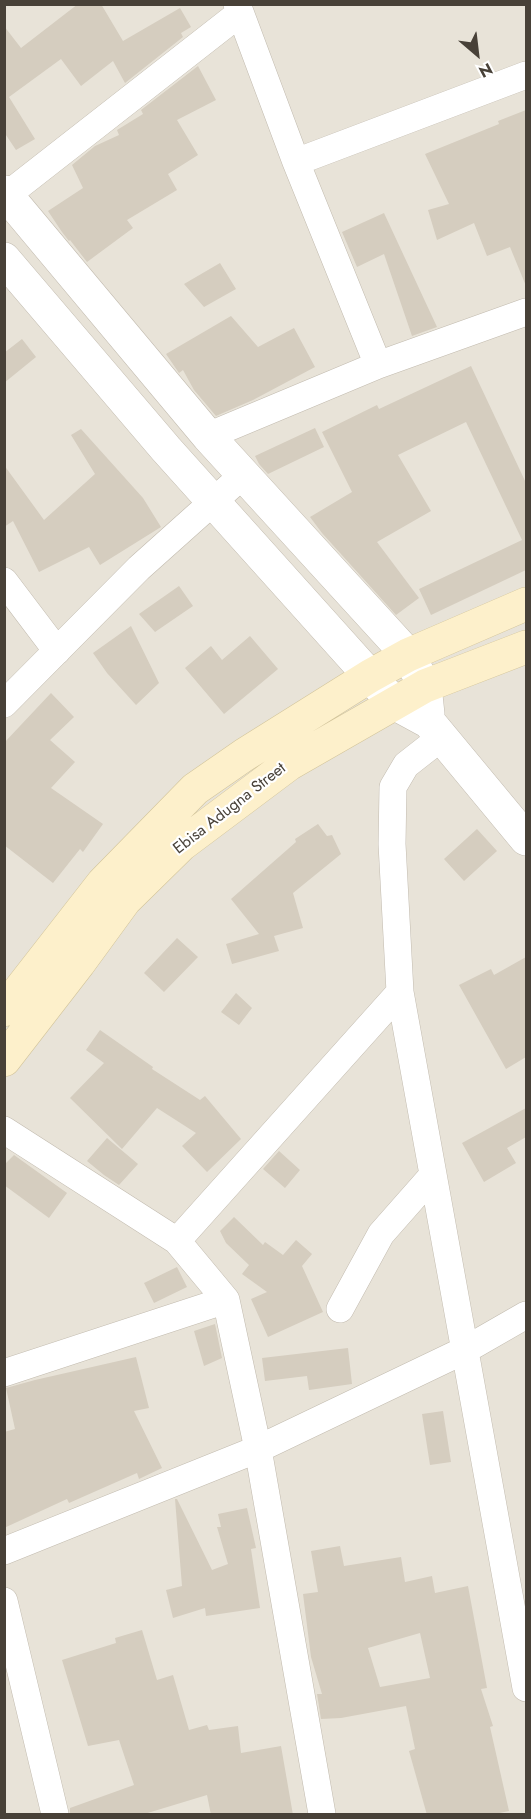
<!DOCTYPE html>
<style>
body{margin:0}
#map{position:relative;width:531px;height:1819px;overflow:hidden;background:#f4f1e9;font-family:Jost,sans-serif}
canvas{display:block}
.frame{position:absolute;inset:0;border:6px solid #484138;pointer-events:none}
.north{position:absolute;left:447px;top:24px;width:60px;height:60px;-webkit-text-stroke:4px #fff;paint-order:stroke;rotate:152deg;font-size:16px;font-weight:700;line-height:24px;text-align:center;color:#484138}
.north::after{content:'';display:block;margin:auto;width:21px;height:27px;background:#484138;clip-path:polygon(50% 0,100% 100%,50% 72%,0 100%)}
</style>
<div id="map">
<canvas width="531" height="1819"></canvas>
<div class="frame"></div>
<div class="north">N</div>
</div>
<script>
const c = document.querySelector('canvas').getContext('2d');
c.lineJoin = 'round';
function fillPath(path, color) { c.fillStyle = color; c.fill(path, 'evenodd'); }
const shape = rows => new Path2D(rows.map(r => 'M' + r).join(''));
function trace(path, color, width, dash) { c.strokeStyle = color; c.lineWidth = width; c.lineCap = dash ? 'butt' : 'round'; c.setLineDash(dash || []); c.stroke(path); }
function write(font, color, halo, rows, align = 'center') {
  c.font = font + ' Jost,sans-serif'; c.lineWidth = 4.5; c.setLineDash([]); c.textBaseline = 'middle'; c.strokeStyle = halo; c.fillStyle = color; for (const [text, x, y, turn = 0] of rows) {
    c.save(); c.translate(x, y); c.rotate((+turn || 0) * Math.PI / 180); c.textAlign = isNaN(turn) ? turn : align; if (halo) c.strokeText(text, 0, 0); c.fillText(text, 0, 0); c.restore();
  }
}
fillPath(shape([
 [5,5,526,5,526,1814,5,1814]
]), '#e8e3d8');
fillPath(shape([
 [78,4,101,4,123,41,180,8,191,27,181,33,183,37,125,83,113,61,81,86,61,59,9,97,35,139,16,150,4,132,4,26,21,48],
 [198,66,216,100,177,120,198,155,168,174,177,190,127,220,133,228,87,262,70,240,69,241,62,232,48,211,83,188,72,165,95,146,119,135,117,130,143,114,141,110],
 [526,110,526,286,510,247,487,256,474,223,437,240,428,210,449,204,425,154,499,124,498,121],
 [384,213,437,327,412,336,384,254,357,267,342,232],
 [220,263,236,289,204,307,184,284],
 [231,316,258,347,294,328,315,367,253,400,216,416,194,390,183,370,179,373,166,354],
 [22,339,36,357,4,383,4,353],
 [471,366,526,483,526,570,431,615,419,589,522,540,466,422,398,455,431,511,377,542,419,598,396,615,322,533,310,517,352,492,322,432,377,405,379,409],
 [315,428,324,447,268,474,259,464,255,456],
 [81,429,143,498,161,527,100,565,89,547,39,572,13,521,4,527,4,465,44,520,95,474,71,435],
 [179,586,193,606,155,632,139,614],
 [131,626,159,683,136,705,107,673,93,653],
 [250,636,278,669,224,714,185,668,211,646,222,660],
 [51,693,74,717,50,740,75,762,51,788,103,824,83,852,80,849,53,883,4,845,4,743],
 [318,824,327,836,332,835,341,854,293,893,303,928,274,936,279,951,232,964,226,944,259,934,231,899,296,842,295,839],
 [477,829,497,851,464,881,444,859],
 [177,938,198,957,164,992,144,973],
 [526,957,526,1057,506,1069,459,985,491,969,494,975],
 [236,993,252,1008,239,1025,221,1012],
 [100,1030,153,1067,152,1069,200,1100,205,1096,241,1139,207,1172,182,1146,196,1133,157,1108,122,1149,70,1098,104,1063,86,1050],
 [526,1108,526,1137,507,1148,516,1163,484,1182,462,1143],
 [107,1138,138,1164,119,1185,104,1175,87,1161],
 [279,1151,300,1170,285,1188,263,1169],
 [14,1155,67,1193,49,1218,4,1185,4,1165],
 [234,1217,263,1245,265,1242,283,1255,296,1240,312,1254,302,1266,323,1312,268,1337,251,1299,267,1292,242,1274,249,1265,226,1243,220,1231],
 [177,1267,187,1287,154,1303,144,1283],
 [215,1324,222,1358,204,1366,194,1331],
 [348,1348,352,1384,309,1390,307,1376,265,1381,262,1358],
 [136,1357,149,1408,134,1411,162,1468,139,1479,137,1473,69,1503,67,1499,4,1528,4,1432,15,1429,6,1388,35,1380],
 [443,1411,451,1462,430,1465,422,1414],
 [175,1499,177,1499,212,1570,228,1564,217,1527,221,1527,218,1514,247,1508,256,1548,251,1549,260,1608,206,1616,205,1608,173,1618,166,1590,182,1586],
 [340,1546,344,1566,401,1557,405,1582,432,1576,435,1593,468,1586,487,1688,481,1689,493,1726,490,1727,509,1811,490,1815,427,1815,409,1751,415,1749,406,1706,341,1718,321,1719,317,1694,322,1694,311,1657,303,1594,318,1592,311,1551],
 [420,1633,430,1678,380,1687,368,1648],
 [142,1630,157,1680,173,1675,189,1730,207,1725,209,1730,238,1726,241,1753,281,1746,293,1815,211,1815,207,1795,141,1815,70,1815,70,1808,134,1785,119,1740,88,1746,62,1660,116,1643,115,1638]
]), '#d5cdbf');
const minor = shape([
 [237,4,296,162,378,365],
 [296,162,526,75],
 [7,195,240,13],
 [208,436,378,365,526,312],
 [4,581,57,651],
 [4,704,139,568,243,475],
 [443,736,406,765,393,787,392,844,400,992,526,1688],
 [4,1130,177,1241,226,1300,258,1449,322,1814],
 [177,1241,400,992],
 [340,1309,381,1234,433,1175],
 [4,1373,226,1300],
 [4,1551,258,1449,465,1350,526,1315],
 [4,1601,55,1814]
]);
const tertiary = shape([
 [4,192,208,436,408,655,425,686,428,714],
 [4,259,166,449,394,703,429,722,526,839]
]);
const secondary = shape([
 [4,1010,103,883,195,789,244,755,370,676,408,655,526,604],
 [4,1060,79,963,125,900,181,845,289,764,425,686,526,647]
]);
trace(minor, '#c2bbaf', 28);
trace(tertiary, '#c2bbaf', 34);
trace(secondary, '#d2c49a', 34);
trace(minor, '#fff', 27);
trace(tertiary, '#fff', 33);
trace(secondary, '#fdf0cb', 33);
write('16px', '#484138', '#fff', [
 ["Ebisa Adugna Street",230,809,-38]
]);
</script>
